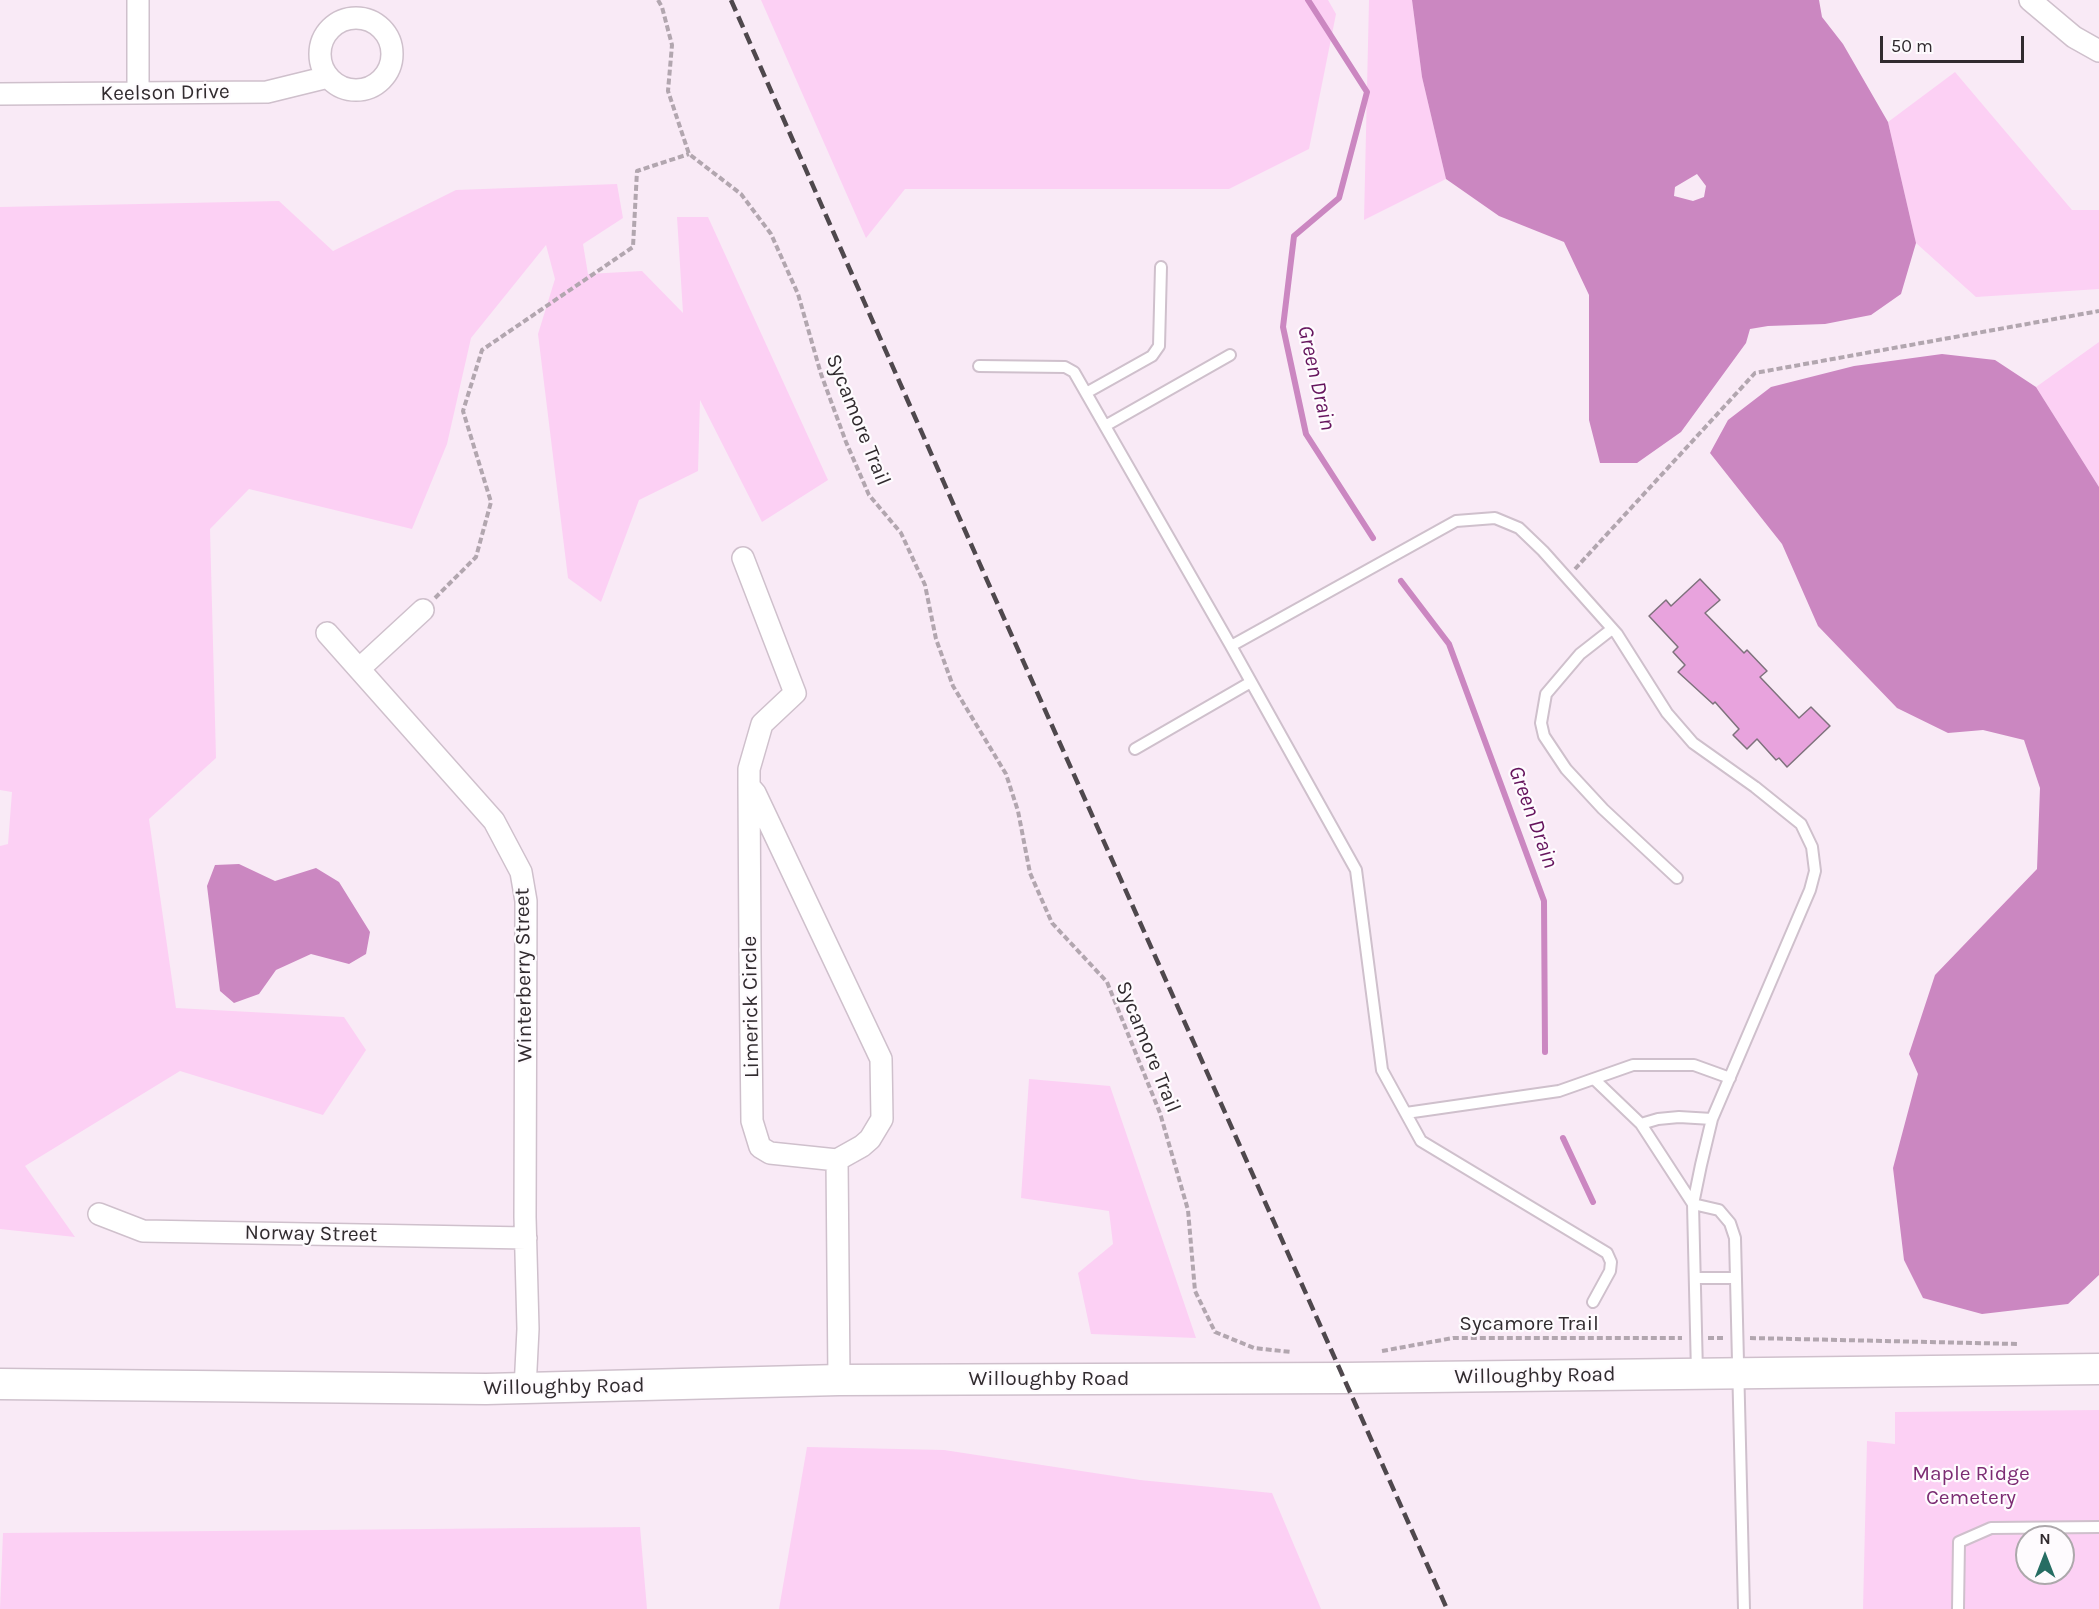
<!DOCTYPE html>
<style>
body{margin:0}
#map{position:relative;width:2099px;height:1609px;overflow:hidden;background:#f9eaf6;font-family:Karla,sans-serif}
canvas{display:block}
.north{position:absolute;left:2015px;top:1525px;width:60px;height:60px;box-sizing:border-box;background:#fefbfe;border:2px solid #aca8ab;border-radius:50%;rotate:0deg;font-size:16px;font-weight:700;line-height:24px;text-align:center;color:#312b2f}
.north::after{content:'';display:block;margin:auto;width:21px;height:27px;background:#266d63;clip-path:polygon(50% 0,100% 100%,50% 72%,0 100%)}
.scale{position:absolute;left:1880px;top:36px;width:144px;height:27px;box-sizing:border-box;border:3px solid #312b2f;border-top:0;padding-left:8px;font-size:18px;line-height:21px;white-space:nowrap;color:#312b2f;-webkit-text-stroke:4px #fefbfe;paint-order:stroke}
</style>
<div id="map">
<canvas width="2099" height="1609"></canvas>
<div class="north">N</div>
<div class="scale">50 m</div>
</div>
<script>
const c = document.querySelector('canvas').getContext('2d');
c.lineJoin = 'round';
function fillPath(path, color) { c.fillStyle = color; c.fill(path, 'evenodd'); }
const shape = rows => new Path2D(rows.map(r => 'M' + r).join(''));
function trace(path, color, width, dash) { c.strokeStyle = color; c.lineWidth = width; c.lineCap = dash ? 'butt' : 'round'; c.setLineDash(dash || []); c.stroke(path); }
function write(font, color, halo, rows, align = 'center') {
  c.font = font + ' Karla,sans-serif'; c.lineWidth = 4.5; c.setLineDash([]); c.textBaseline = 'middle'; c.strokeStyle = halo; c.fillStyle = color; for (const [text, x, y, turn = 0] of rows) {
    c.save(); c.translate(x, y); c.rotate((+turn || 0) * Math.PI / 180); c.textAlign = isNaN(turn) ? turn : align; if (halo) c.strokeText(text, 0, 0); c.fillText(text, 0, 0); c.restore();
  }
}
fillPath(shape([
 [761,0,1328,0,1336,14,1309,149,1229,189,905,189,866,238],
 [1369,0,1412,0,1422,77,1446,179,1364,220],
 [1955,72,2072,210,2099,210,2099,289,1976,297,1916,243,1888,122],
 [617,184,623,218,583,244,588,274,642,271,683,313,677,217,708,217,828,480,762,522,700,400,698,471,639,500,601,602,568,578,538,334,555,279,546,245,471,338,447,444,412,529,249,489,210,529,216,758,149,819,176,1008,344,1017,366,1050,323,1115,180,1071,25,1166,75,1237,0,1229,0,846,8,844,12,792,0,790,0,207,279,201,333,251,456,190],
 [2099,342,2099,487,2036,387],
 [1029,1079,1110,1086,1196,1338,1091,1334,1078,1273,1113,1244,1109,1211,1021,1198],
 [2099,1410,2099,1609,1863,1609,1867,1441,1895,1444,1895,1412],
 [2027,1537,2063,1537,2063,1573,2027,1573],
 [807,1447,944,1450,1140,1480,1272,1493,1321,1609,779,1609],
 [640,1527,647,1609,0,1609,3,1533]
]), '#fcd0f4');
fillPath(shape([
 [1412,0,1819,0,1822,17,1843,44,1888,122,1916,243,1901,294,1871,315,1825,324,1768,326,1750,329,1746,343,1681,432,1637,463,1600,463,1589,420,1589,295,1564,242,1499,216,1446,179,1422,77],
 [1697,174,1706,186,1704,197,1693,201,1674,196,1675,187],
 [1942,354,1995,360,2036,387,2099,487,2099,1275,2068,1304,1982,1314,1923,1298,1904,1260,1893,1168,1918,1074,1909,1054,1935,975,2037,869,2040,788,2024,740,1983,730,1948,733,1897,708,1818,626,1782,544,1710,453,1728,420,1771,387,1854,366],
 [239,864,275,881,316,868,339,882,370,932,366,954,349,964,311,954,276,970,259,994,234,1003,220,991,207,886,215,865]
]), '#cb87c1');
trace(shape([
 [1308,0,1367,92,1339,198,1294,236,1283,327,1306,434,1373,538],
 [1401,581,1449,644,1544,901,1545,1052],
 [1563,1138,1593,1202]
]), '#cb87c1', 6);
const building = shape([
 [1700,579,1720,600,1705,613,1744,653,1747,650,1767,671,1760,677,1799,718,1811,707,1830,726,1787,767,1779,758,1776,760,1757,739,1747,749,1733,735,1739,729,1715,702,1713,704,1678,672,1685,665,1673,652,1678,647,1649,616,1666,600,1671,606,1700,579]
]);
fillPath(building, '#e8a3dd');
trace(building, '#7e717c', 1.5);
const lane = shape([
 [979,366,1065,367,1074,372,1231,646],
 [1086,393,1152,356,1159,346,1161,267],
 [1105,426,1230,355],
 [1612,629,1580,654,1546,694,1541,723,1544,736,1566,769,1603,809,1677,878],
 [1135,749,1251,682],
 [1594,1079,1641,1124,1693,1204,1719,1210,1730,1223,1735,1238,1744,1609],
 [1406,1113,1559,1091,1633,1065,1694,1065,1730,1078],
 [1641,1124,1658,1119,1679,1117,1712,1119],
 [1695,1278,1736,1278],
 [1593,1302,1610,1271,1611,1262,1607,1253,1421,1141,1382,1070,1356,870,1231,646,1456,521,1495,518,1519,528,1543,551,1617,634,1667,713,1693,743,1755,787,1801,824,1812,847,1815,871,1810,890,1712,1119,1701,1165,1693,1204,1697,1373],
 [1958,1609,1959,1542,1991,1528,2099,1527]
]);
const street = shape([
 [2030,0,2074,37,2099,51],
 '320 54a36 36 0 1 1 72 0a36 36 0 1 1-72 0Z',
 [138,93,138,0],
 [0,94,267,92,328,77],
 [743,558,795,693,762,724,749,769,749,786,750,953,752,1121,760,1147,770,1153,837,1160,862,1146,870,1139,882,1119,881,1059,755,793,749,786],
 [327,633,494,821,521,872,526,901,525,1217,528,1329,525,1389],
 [359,669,423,610],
 [837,1160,839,1380],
 [99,1214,143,1231,526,1238]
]);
const secondary = shape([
 [0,1384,486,1389,839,1380,1344,1378,2099,1369]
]);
trace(lane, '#cfc0cc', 14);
trace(street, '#cfc0cc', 24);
trace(secondary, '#cfc0cc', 33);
trace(shape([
 [658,0,662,7,672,45,668,91,689,154,741,194,771,234,798,294,821,374,846,442,869,495,901,533,925,585,936,639,953,686,1006,774,1018,811,1030,873,1052,923,1107,982,1160,1113,1188,1210,1195,1291,1215,1332,1254,1348,1291,1352],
 [1575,569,1755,373,2099,311],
 [435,598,476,557,491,502,463,411,482,350,633,247,637,171,689,154],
 [1708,1338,1724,1338],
 [1750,1338,2018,1344],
 [1382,1351,1453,1338,1682,1338]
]), '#b2a6af', 4, [6, 3]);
trace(lane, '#fff', 10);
trace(street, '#fff', 21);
trace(secondary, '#fff', 30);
trace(shape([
 [731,0,982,569,1447,1609]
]), '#4f484d', 4.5, [12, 6]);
write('21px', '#312b2f', '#fefbfe', [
 ["Keelson Drive",165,93,-1],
 ["Sycamore Trail",858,420,68],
 ["Winterberry Street",524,975,-91],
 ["Limerick Circle",751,1007,-91],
 ["Sycamore Trail",1148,1047,68],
 ["Norway Street",311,1234,1],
 ["Sycamore Trail",1529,1324],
 ["Willoughby Road",1535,1376,-1],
 ["Willoughby Road",1049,1379],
 ["Willoughby Road",564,1387,-1]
]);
write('21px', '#7c2c73', '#fefbfe', [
 ["Maple Ridge",1971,1474],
 ["Cemetery",1971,1498]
]);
write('italic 22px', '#65145d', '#fefbfe', [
 ["Green Drain",1316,378,77],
 ["Green Drain",1533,817,70]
]);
</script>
